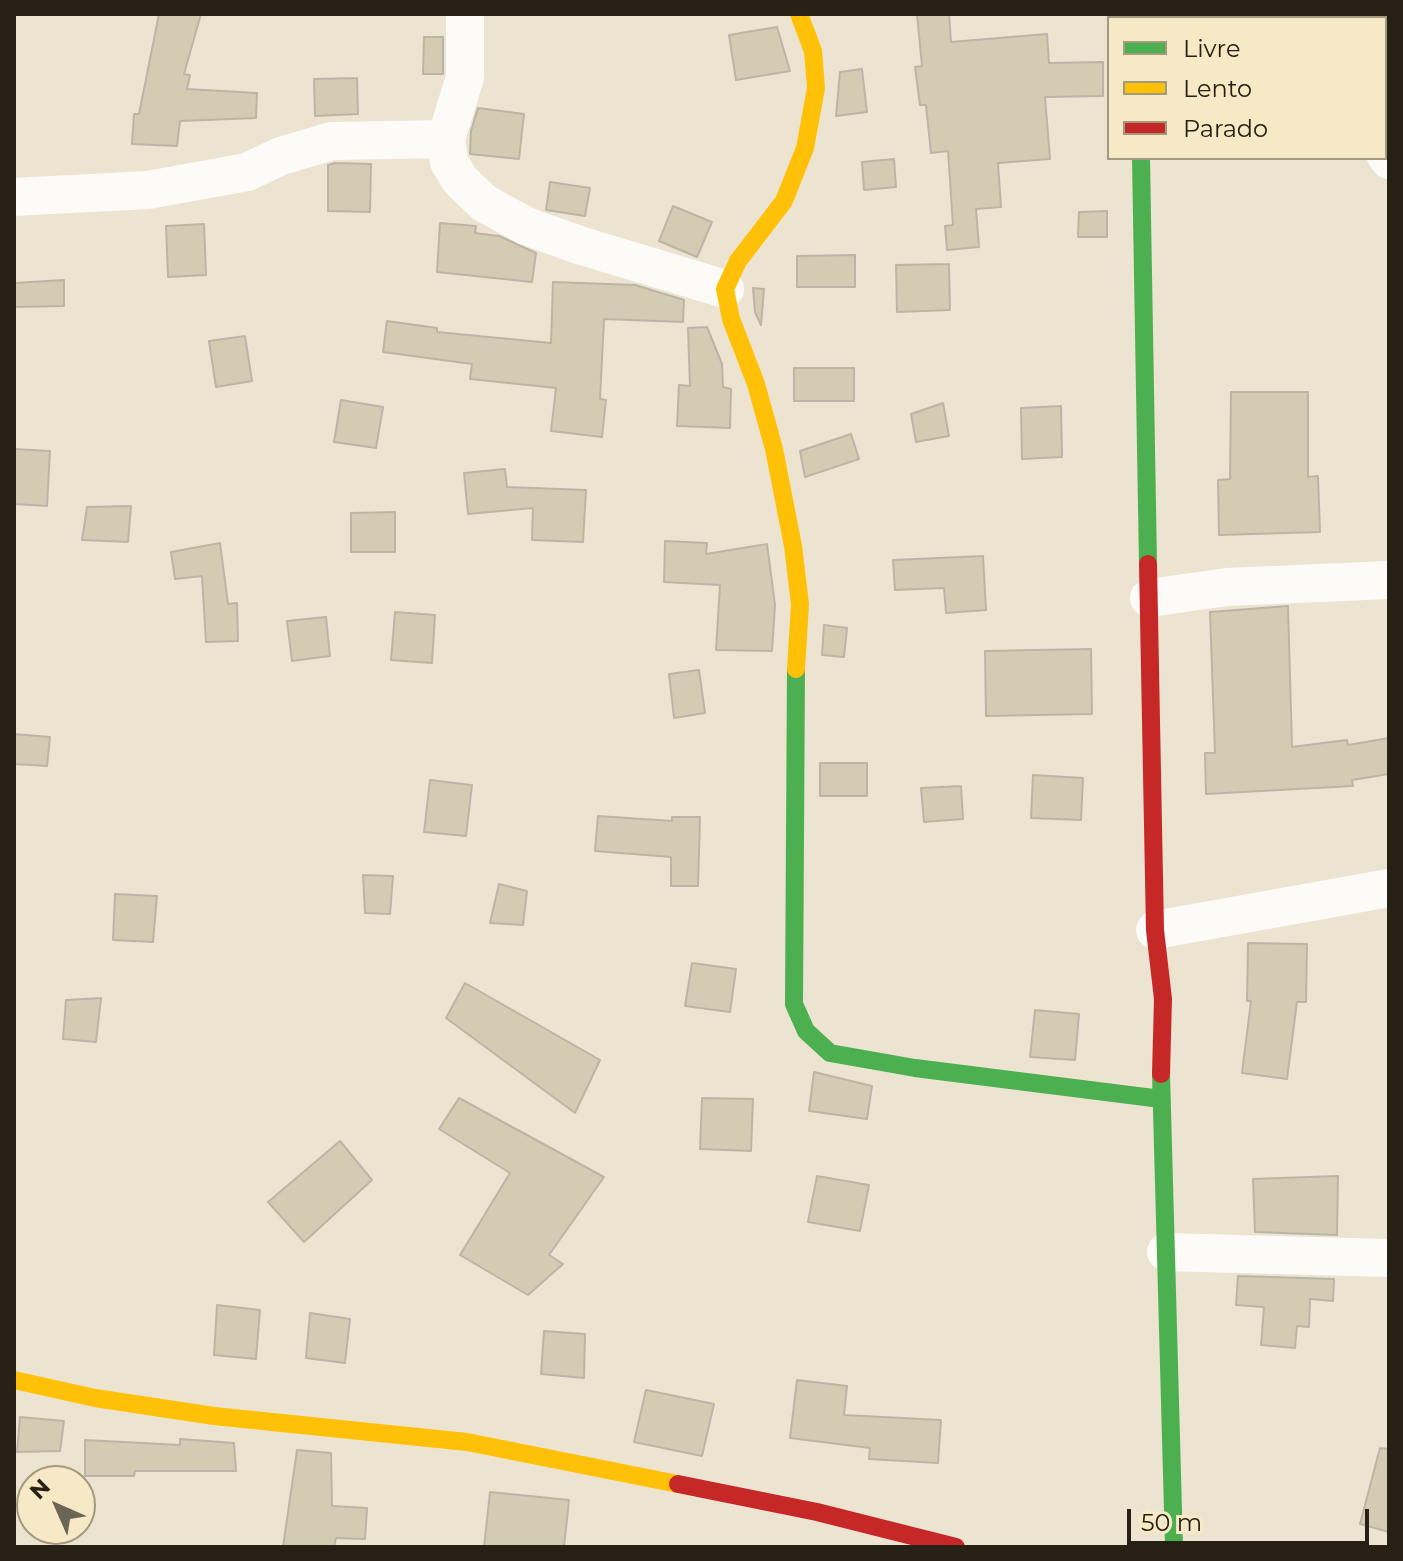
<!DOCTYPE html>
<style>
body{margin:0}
#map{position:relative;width:1403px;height:1561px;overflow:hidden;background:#ece4d0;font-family:Montserrat,sans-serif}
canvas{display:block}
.frame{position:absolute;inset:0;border:16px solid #262114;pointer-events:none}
.legend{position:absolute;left:1107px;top:16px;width:280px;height:144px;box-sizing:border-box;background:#f7e9c5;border:2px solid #a3997e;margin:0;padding:10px 14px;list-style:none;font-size:24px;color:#262114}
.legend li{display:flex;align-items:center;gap:16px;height:40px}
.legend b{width:40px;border:2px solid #a3997e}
.north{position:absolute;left:16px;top:1465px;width:80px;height:80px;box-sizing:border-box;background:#f7e9c5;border:2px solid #a3997e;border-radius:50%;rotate:315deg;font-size:22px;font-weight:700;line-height:32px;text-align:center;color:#262114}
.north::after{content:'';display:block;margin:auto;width:28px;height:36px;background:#6b6556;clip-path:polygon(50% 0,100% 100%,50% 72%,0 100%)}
.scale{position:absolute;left:1127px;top:1509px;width:242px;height:36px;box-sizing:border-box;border:4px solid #262114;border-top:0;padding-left:10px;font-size:24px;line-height:28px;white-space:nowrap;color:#262114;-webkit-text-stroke:6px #f7e9c5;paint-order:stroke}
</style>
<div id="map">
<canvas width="1403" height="1561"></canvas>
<div class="frame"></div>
<ul class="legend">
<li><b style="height:10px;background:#4caf50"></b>Livre</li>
<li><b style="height:10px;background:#ffc107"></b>Lento</li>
<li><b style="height:10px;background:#c62828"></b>Parado</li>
</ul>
<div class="north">N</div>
<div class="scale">50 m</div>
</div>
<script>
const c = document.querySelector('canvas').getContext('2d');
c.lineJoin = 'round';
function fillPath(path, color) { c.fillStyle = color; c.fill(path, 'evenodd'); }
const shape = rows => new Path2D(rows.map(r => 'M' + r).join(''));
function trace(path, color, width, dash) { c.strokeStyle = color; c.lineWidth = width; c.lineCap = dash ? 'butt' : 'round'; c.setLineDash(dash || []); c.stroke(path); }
const building = shape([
 [159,14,201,14,184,74,190,75,187,89,257,93,256,118,180,121,177,146,132,144,134,114,139,114,159,14],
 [917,14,949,14,951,42,1047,34,1049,63,1103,62,1103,96,1045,97,1050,159,998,163,1001,207,976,209,979,247,947,250,945,226,953,225,948,151,931,153,926,105,920,105,915,67,922,66,917,14],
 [777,27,790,71,736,80,729,35,777,27],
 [424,37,443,37,443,74,423,74,424,37],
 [862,69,867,112,836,116,840,72,862,69],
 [357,78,358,114,315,116,314,79,357,78],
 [478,108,524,114,519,159,470,154,471,131,478,108],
 [894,159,896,187,864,190,862,162,894,159],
 [335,163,371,164,370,212,328,211,328,165,335,163],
 [550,182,590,188,585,216,546,210,550,182],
 [673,206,712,222,697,257,659,241,673,206],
 [1107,211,1107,237,1078,237,1079,212,1107,211],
 [440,223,476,226,475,233,499,236,536,253,532,282,437,272,440,223],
 [204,224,206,275,168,277,166,226,204,224],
 [855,255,855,287,797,287,797,256,855,255],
 [949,264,950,310,897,312,896,265,949,264],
 [64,280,64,306,14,307,14,283,64,280],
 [553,282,635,285,684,300,683,322,604,319,600,399,606,400,602,437,551,431,556,388,470,379,472,364,383,352,387,321,437,328,437,332,551,343,553,282],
 [753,288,764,289,761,325,755,312,753,288],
 [707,327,722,364,723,387,731,389,730,428,677,426,679,385,690,386,688,328,707,327],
 [245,336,252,381,216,387,209,341,245,336],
 [794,368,854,368,854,401,794,401,794,368],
 [1231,392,1308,392,1308,477,1318,476,1320,532,1219,535,1218,480,1230,479,1231,392],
 [341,400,383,407,376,448,334,442,341,400],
 [943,403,949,436,916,442,911,414,943,403],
 [1061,406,1062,457,1022,459,1021,408,1061,406],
 [851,434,859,459,805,477,800,451,851,434],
 [14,449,50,451,47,506,14,504,14,449],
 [505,469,507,487,586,490,583,542,532,540,533,508,468,514,464,473,505,469],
 [131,506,128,542,82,540,87,507,131,506],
 [395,512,395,552,351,552,351,513,395,512],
 [665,541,707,543,706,554,767,544,775,605,772,651,716,650,720,585,664,582,665,541],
 [220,543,228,604,237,603,238,641,206,642,202,576,175,579,171,552,220,543],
 [983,556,986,610,946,613,944,588,895,590,893,560,983,556],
 [1288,606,1292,747,1347,740,1348,745,1389,738,1389,774,1352,780,1353,786,1206,794,1205,753,1215,753,1210,612,1288,606],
 [395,612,435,615,432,663,391,660,395,612],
 [326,617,330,656,292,661,287,621,326,617],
 [824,625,847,628,844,657,822,655,824,625],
 [1091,649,1092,714,986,716,985,651,1091,649],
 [699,670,705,713,674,718,669,674,699,670],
 [14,734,50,737,47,766,14,764,14,734],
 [820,763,867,763,867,796,820,796,820,763],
 [1033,775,1083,778,1081,820,1031,818,1033,775],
 [430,780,472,785,466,836,424,832,430,780],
 [961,786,963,819,924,822,921,788,961,786],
 [598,816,672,821,672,817,700,817,698,886,671,886,671,857,595,851,598,816],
 [363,875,393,876,390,914,365,913,363,875],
 [499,884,527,891,523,925,490,923,499,884],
 [115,894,157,896,153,942,113,940,115,894],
 [1248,943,1307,944,1306,1002,1297,1002,1287,1079,1242,1073,1251,1001,1247,1001,1248,943],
 [692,963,736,969,730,1012,685,1006,692,963],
 [465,983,600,1060,575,1113,446,1018,465,983],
 [101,998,96,1042,63,1039,66,1000,101,998],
 [1035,1010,1079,1014,1075,1060,1030,1057,1035,1010],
 [814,1072,872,1086,867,1119,809,1111,814,1072],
 [459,1098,604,1177,549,1255,563,1264,528,1295,460,1255,510,1173,439,1129,459,1098],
 [702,1098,753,1099,751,1151,700,1149,702,1098],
 [340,1141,372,1180,304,1242,268,1202,340,1141],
 [817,1176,869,1185,860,1231,808,1222,817,1176],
 [1338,1176,1337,1235,1255,1232,1253,1179,1338,1176],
 [1238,1276,1334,1279,1333,1301,1310,1299,1309,1327,1297,1326,1295,1348,1261,1345,1264,1307,1236,1305,1238,1276],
 [217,1305,260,1310,256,1359,214,1355,217,1305],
 [310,1313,350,1319,345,1363,306,1358,310,1313],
 [544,1331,585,1334,584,1378,541,1374,544,1331],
 [797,1380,847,1386,844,1415,941,1420,938,1463,869,1459,870,1448,790,1438,797,1380],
 [646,1390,714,1404,702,1456,634,1442,646,1390],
 [20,1417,64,1421,60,1451,17,1452,20,1417],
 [180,1439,234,1443,236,1471,135,1471,134,1476,85,1476,85,1440,180,1445,180,1439],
 [1380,1448,1389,1449,1389,1532,1360,1524,1380,1448],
 [297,1450,331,1453,332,1506,367,1508,365,1539,336,1538,334,1547,283,1547,297,1450],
 [490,1492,569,1500,564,1547,484,1547,490,1492]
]);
fillPath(building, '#d4cbb3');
trace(building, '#bab5a6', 2);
trace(shape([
 [446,139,465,77,465,14],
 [1385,154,1389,160],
 [14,197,148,190,247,172,281,156,332,141,446,139,449,162,460,180,484,203,526,226,579,245,725,289],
 [1149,598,1227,587,1389,580],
 [1155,930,1389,888],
 [1166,1252,1389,1258]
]), '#fcfbf8', 38);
trace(shape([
 [1139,14,1139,18],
 [1141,158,1148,564],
 [796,669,794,1004,806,1031,830,1053,915,1068,1161,1099],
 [1161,1074,1174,1547]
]), '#4caf50', 18);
trace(shape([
 [796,669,800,604,793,546,774,449,756,384,731,319,725,289,738,261,784,201,805,148,816,88,813,51,799,14],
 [14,1380,95,1398,214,1416,467,1442,678,1484]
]), '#ffc107', 18);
trace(shape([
 [1148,564,1155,930,1163,999,1161,1074],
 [678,1484,817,1512,956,1547]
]), '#c62828', 18);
</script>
